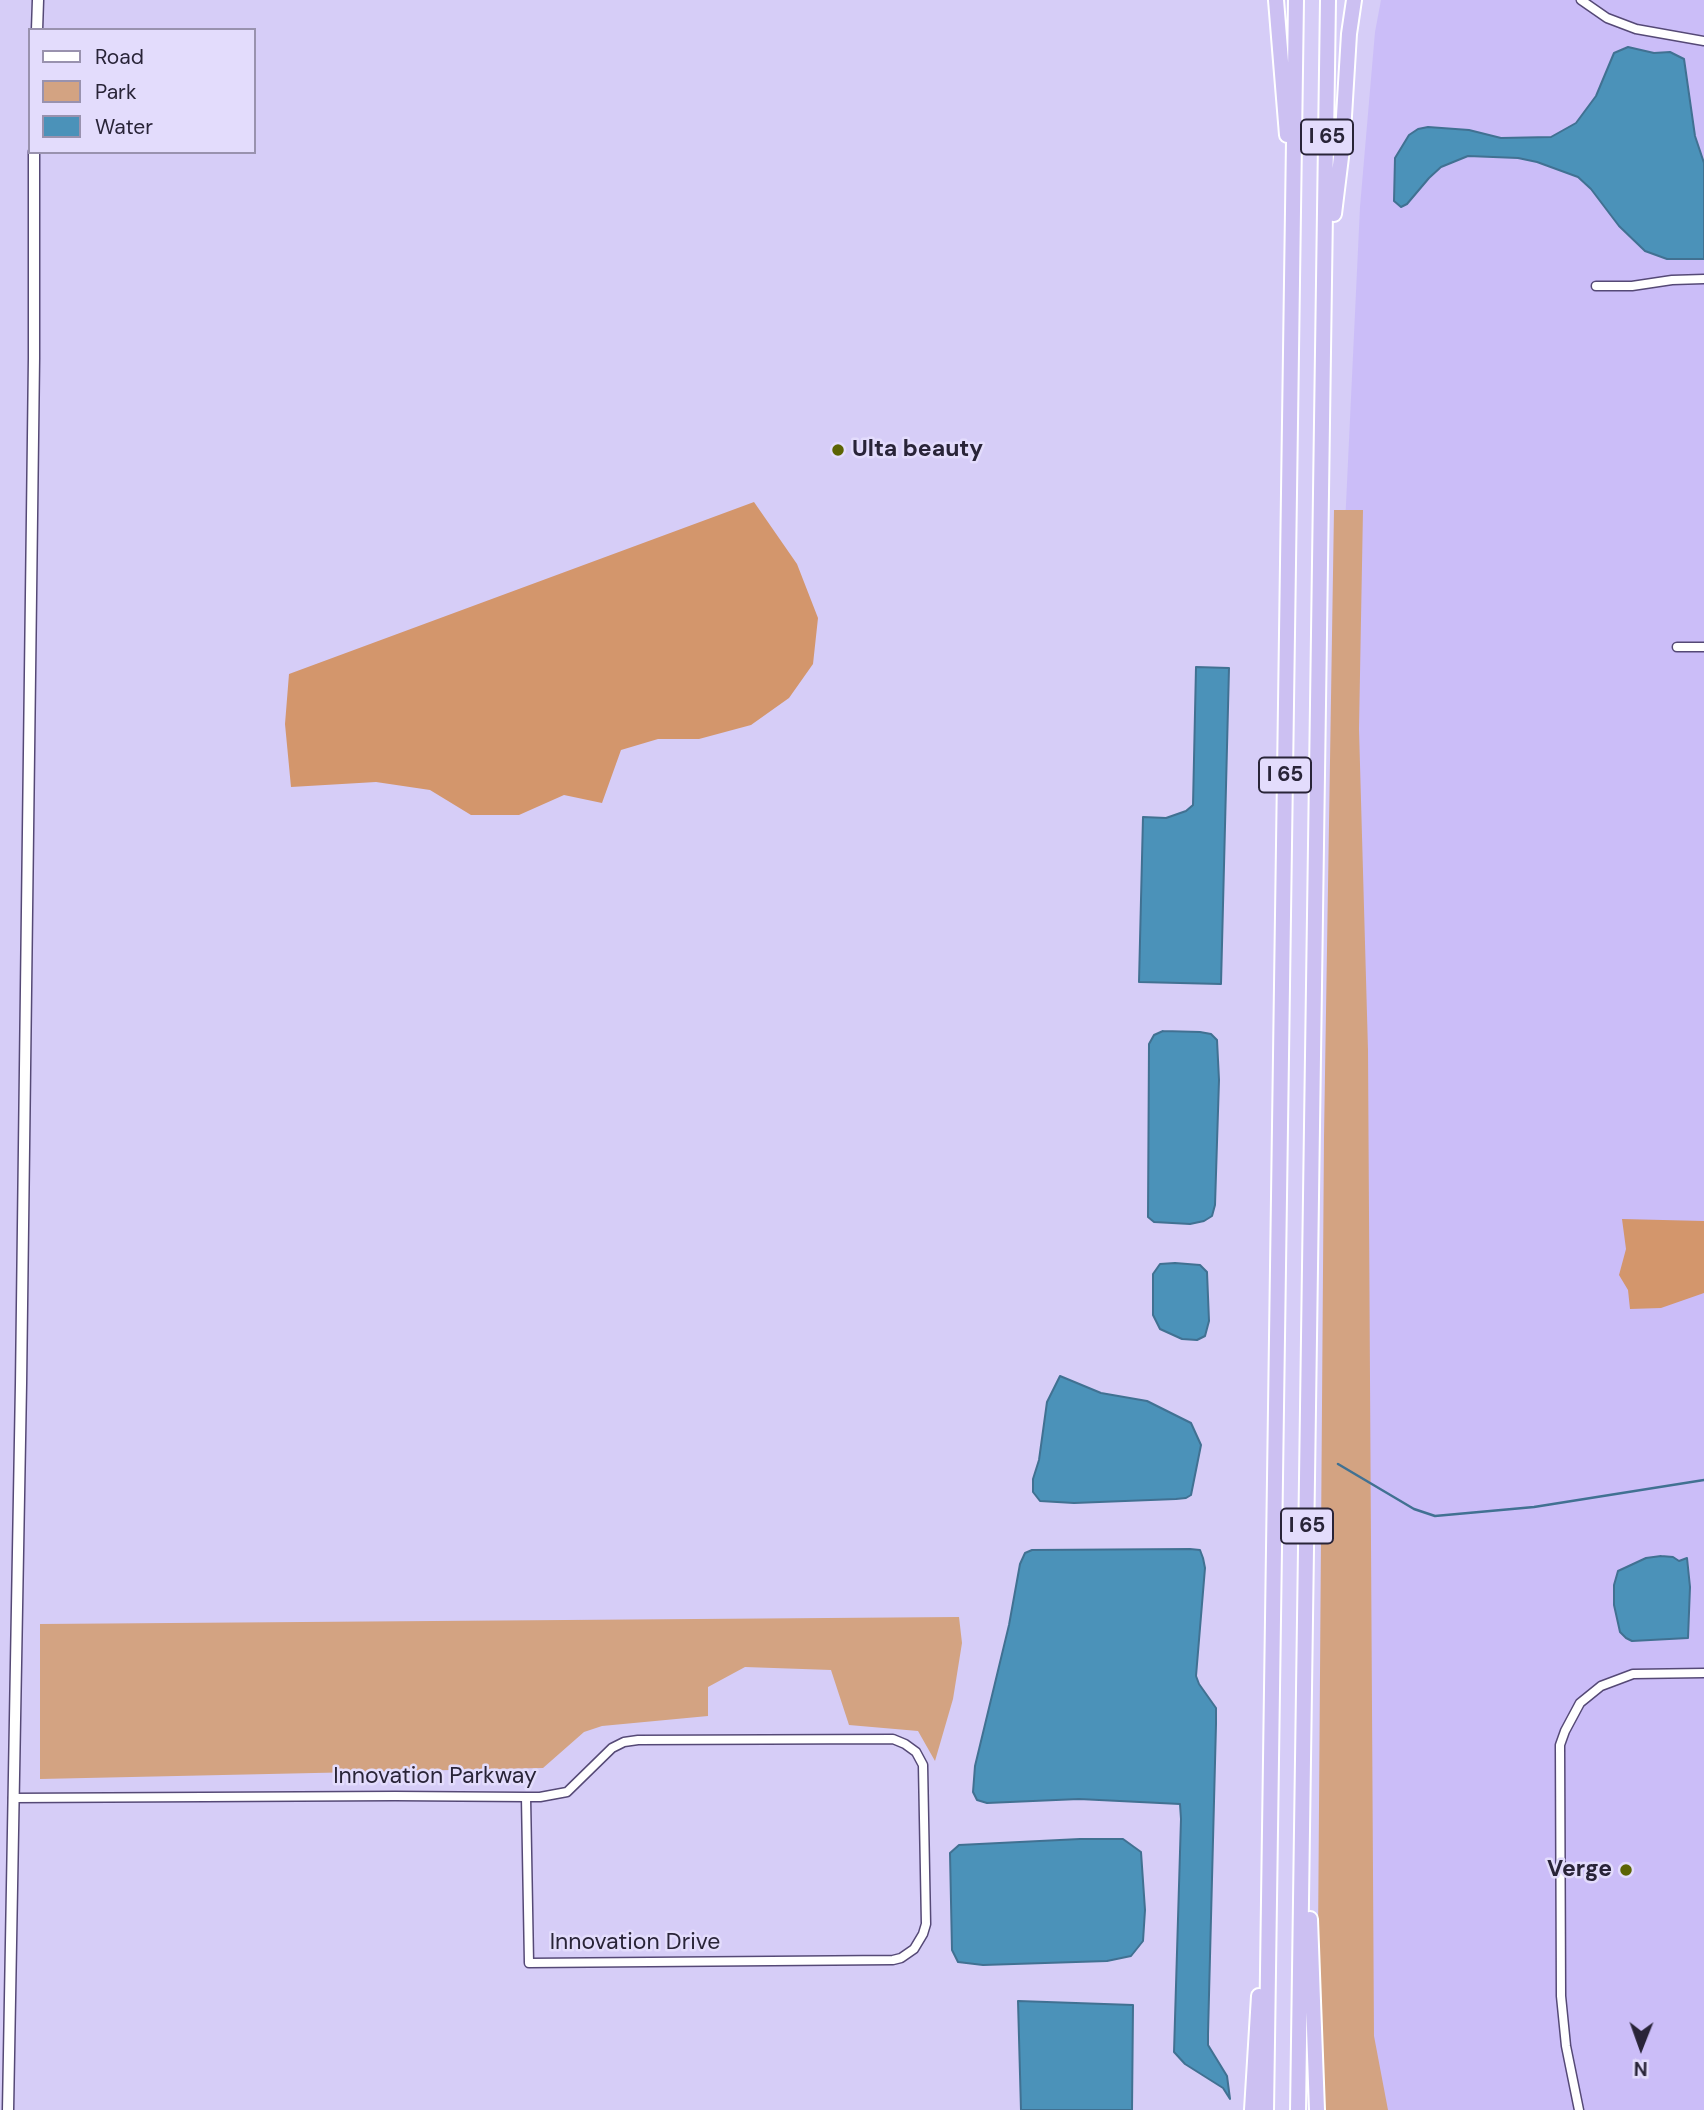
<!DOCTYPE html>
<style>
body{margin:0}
#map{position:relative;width:1704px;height:2110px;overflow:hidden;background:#d6cdf7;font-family:"DM Sans",sans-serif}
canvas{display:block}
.legend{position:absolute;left:28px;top:28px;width:228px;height:126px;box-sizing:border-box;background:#e3dcfc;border:2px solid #9992ae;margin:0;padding:9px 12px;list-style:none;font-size:21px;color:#292438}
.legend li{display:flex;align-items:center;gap:14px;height:35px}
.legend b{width:35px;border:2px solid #9992ae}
.north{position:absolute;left:1606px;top:2012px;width:70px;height:70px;-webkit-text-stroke:5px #e3dcfc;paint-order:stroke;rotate:181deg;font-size:19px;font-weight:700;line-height:28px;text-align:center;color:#292438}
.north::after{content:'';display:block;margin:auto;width:24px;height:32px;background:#292438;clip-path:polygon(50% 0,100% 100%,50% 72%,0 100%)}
</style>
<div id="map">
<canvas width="1704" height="2110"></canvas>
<ul class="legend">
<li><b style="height:9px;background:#fff"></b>Road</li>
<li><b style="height:19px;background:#d3a382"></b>Park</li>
<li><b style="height:19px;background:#4b92b9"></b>Water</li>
</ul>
<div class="north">N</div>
</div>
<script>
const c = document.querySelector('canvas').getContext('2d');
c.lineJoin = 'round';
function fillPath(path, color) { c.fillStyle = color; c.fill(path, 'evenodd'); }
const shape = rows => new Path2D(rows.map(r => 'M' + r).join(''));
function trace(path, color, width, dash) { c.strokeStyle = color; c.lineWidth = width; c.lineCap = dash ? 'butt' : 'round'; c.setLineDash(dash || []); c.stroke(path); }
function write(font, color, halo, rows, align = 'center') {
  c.font = font + ' "DM Sans",sans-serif'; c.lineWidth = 5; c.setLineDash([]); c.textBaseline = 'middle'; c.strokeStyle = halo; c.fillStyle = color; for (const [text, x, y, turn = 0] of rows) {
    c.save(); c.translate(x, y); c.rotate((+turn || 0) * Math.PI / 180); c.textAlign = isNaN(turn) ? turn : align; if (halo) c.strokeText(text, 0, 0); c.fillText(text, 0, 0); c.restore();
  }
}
fillPath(shape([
 [1381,0,1704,0,1704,2110,1338,2110,1341,610,1360,207,1375,32]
]), '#cbbdf8');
fillPath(shape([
 [1334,510,1363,510,1359,729,1368,1050,1374,2036,1388,2110,1324,2110,1321,2058,1318,1940,1324,1137],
 [959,1617,962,1643,953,1699,935,1761,918,1731,849,1725,831,1670,745,1667,708,1687,708,1716,602,1726,584,1732,543,1768,40,1779,40,1624]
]), '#d3a382');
fillPath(shape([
 [754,502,797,564,818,618,813,664,789,698,751,725,699,739,658,739,621,750,602,803,564,795,519,815,471,815,430,790,376,782,291,787,285,724,289,674],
 [1622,1219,1704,1221,1704,1293,1661,1308,1630,1309,1628,1290,1619,1275,1626,1249]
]), '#d3966c');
const water = shape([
 [1628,47,1654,53,1670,52,1684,59,1695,136,1704,163,1704,259,1667,259,1645,251,1619,226,1591,189,1578,177,1537,162,1518,158,1468,156,1441,167,1429,178,1407,204,1401,207,1394,201,1395,158,1409,135,1418,129,1428,127,1469,130,1501,138,1551,137,1576,123,1596,96,1614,53,1628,47],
 [1196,667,1229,668,1221,984,1139,982,1143,817,1166,818,1186,811,1193,805,1196,667],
 [1163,1031,1200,1032,1211,1034,1217,1040,1219,1080,1215,1205,1212,1216,1204,1221,1190,1224,1154,1222,1148,1217,1149,1044,1154,1035,1163,1031],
 [1175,1263,1200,1265,1207,1272,1209,1321,1205,1336,1197,1340,1182,1339,1160,1329,1153,1315,1153,1274,1160,1264,1175,1263],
 [1060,1376,1101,1393,1147,1401,1191,1423,1201,1445,1191,1495,1186,1498,1176,1499,1074,1503,1040,1501,1033,1492,1033,1479,1039,1460,1047,1402,1060,1376],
 [1032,1550,1190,1549,1200,1550,1203,1558,1205,1568,1196,1676,1199,1684,1216,1708,1216,1724,1208,2034,1208,2045,1227,2076,1230,2099,1223,2088,1185,2064,1174,2052,1181,1819,1180,1804,1079,1799,987,1803,977,1800,973,1792,975,1766,1009,1625,1020,1564,1025,1553,1032,1550],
 [1661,1556,1673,1557,1679,1561,1687,1558,1690,1587,1688,1638,1632,1641,1626,1638,1620,1632,1614,1605,1614,1585,1618,1571,1646,1558,1661,1556],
 [1080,1839,1123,1839,1141,1852,1145,1910,1143,1941,1131,1956,1107,1961,983,1965,958,1962,952,1950,950,1853,959,1845,1080,1839],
 [1018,2001,1133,2005,1132,2110,1021,2110,1018,2001]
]);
fillPath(water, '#4b92b9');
trace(water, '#417192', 2);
trace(shape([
 [1338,1464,1414,1509,1435,1516,1534,1507,1704,1480]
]), '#417192', 2.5);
const minor = shape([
 [1581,0,1607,18,1636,29,1704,41],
 [1596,286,1632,286,1672,280,1704,279],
 [1677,647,1704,647],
 [13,1798,395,1796,526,1797,540,1797,567,1792,612,1748,624,1742,638,1740,893,1739,905,1744,916,1752,923,1765,926,1924,923,1934,914,1949,901,1958,893,1960,529,1963,526,1797],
 [1579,2110,1566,2046,1561,1996,1560,1745,1565,1731,1580,1703,1601,1686,1633,1674,1704,1673]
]);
const tertiary = shape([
 [37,30,38,0],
 [8,2110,21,1384,34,358,34,152]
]);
const motorway = shape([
 [1276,0,1287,135],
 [1334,214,1342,149,1349,34,1354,0],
 [1310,1919,1317,2110],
 [1252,2110,1259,1996],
 [1266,2110,1296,0],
 [1298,2110,1328,0]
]);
trace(minor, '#554976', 11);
trace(tertiary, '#554976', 13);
trace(motorway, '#fff', 18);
trace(minor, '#fff', 8);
trace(tertiary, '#fff', 10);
trace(motorway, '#ccc0f2', 14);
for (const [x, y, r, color] of [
 [838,450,7,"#5c6403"],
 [1626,1870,7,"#5c6403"]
]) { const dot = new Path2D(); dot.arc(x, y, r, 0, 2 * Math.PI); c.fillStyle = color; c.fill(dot); trace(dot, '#e3dcfc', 2.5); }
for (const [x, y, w] of [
 [1327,137,52],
 [1285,775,52],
 [1307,1526,52]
]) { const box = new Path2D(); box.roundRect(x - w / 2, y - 17.5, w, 35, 5); c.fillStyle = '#e3dcfc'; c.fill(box); trace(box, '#292438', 2); }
write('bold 21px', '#292438', null, [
 ["I 65",1327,137],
 ["I 65",1285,775],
 ["I 65",1307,1526]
]);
write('bold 23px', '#292438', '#e3dcfc', [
 ["Ulta beauty",852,450],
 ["Verge",1612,1870,"right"]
], 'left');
write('23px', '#292438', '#e3dcfc', [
 ["Innovation Parkway",435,1777],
 ["Innovation Drive",635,1943]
]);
</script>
